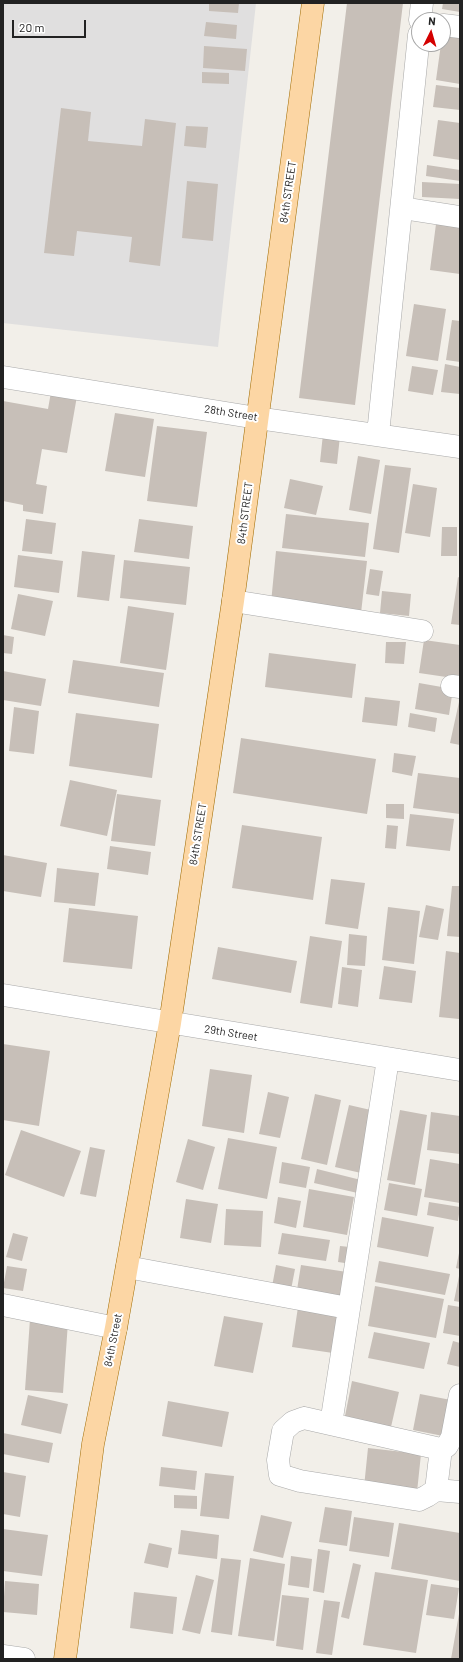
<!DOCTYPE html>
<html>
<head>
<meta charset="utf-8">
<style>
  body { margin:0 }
  #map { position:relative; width:463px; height:1662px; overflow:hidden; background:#f2efe9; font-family:Barlow,sans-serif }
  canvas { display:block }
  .frame { position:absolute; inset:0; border:4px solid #222; pointer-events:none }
  .north { position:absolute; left:411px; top:12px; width:40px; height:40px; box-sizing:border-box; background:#fff; border:1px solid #a7a7a7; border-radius:50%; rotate:5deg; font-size:11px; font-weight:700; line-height:16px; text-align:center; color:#222 }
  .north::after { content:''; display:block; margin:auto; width:14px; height:18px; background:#d40000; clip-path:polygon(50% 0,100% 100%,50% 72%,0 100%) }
  .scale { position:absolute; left:12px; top:20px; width:74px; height:18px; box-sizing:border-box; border:2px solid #222; border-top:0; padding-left:5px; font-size:12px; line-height:14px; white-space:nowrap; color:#222; -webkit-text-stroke:3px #fff; paint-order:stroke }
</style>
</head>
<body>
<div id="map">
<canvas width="463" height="1662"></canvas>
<div class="frame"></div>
<div class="north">N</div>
<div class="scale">20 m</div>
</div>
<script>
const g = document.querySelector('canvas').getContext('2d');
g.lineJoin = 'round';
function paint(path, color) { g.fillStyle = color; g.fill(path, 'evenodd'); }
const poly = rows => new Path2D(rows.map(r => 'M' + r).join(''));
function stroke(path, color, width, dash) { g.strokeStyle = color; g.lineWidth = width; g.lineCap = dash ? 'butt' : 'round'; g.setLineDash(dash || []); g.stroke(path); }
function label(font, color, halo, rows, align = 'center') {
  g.font = font + ' Barlow,sans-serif'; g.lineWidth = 4; g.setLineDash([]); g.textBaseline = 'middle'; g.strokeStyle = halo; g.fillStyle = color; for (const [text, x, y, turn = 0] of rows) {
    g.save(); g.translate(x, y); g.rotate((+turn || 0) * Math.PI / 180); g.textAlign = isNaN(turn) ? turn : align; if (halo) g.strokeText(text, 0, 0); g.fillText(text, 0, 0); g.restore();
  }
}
paint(poly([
  [3,3,256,3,218,347,3,323]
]), '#e0dfdf');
paint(poly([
  [209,3,239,3,238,13,209,11],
  [347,3,403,3,355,405,299,398],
  [443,3,460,3,460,12,442,9],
  [206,22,237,25,236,39,204,36],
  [460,32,460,84,436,80,441,44,443,44,443,33],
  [204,46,247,49,245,71,203,68],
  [202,72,229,73,229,84,202,83],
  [436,85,460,88,460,110,433,107],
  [61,108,91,112,88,141,142,146,145,119,176,123,160,266,129,262,132,237,77,231,74,256,44,253],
  [438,120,460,123,460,160,433,156],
  [186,126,208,127,206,148,184,146],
  [427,165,460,170,460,181,426,176],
  [187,181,218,184,213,241,182,238],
  [422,182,460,184,460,199,422,197],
  [436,224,460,227,460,274,430,270],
  [414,304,446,309,438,361,406,356],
  [452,320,460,321,460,362,446,360],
  [445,364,460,367,460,394,441,392],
  [412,366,438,370,433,395,408,391],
  [51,392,77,396,67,453,42,449,36,484,47,486,43,514,23,511,23,505,3,501,3,401,48,409],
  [115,413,154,419,145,477,105,471],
  [157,426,207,432,197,507,147,501],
  [323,434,340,436,337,464,320,462],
  [358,456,380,460,371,514,349,510],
  [385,465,411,468,399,553,373,549],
  [290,479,323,486,316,515,284,508],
  [413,484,437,488,430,537,405,533],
  [286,514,369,523,365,557,282,548],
  [26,519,56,523,52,554,22,551],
  [139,519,193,526,189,559,134,552],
  [442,527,457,527,457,556,441,556],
  [82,551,115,555,109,601,77,597],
  [276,551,367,561,361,613,271,603],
  [18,555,63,561,59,593,14,587],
  [124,560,190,567,186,605,120,598],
  [370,569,383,571,379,596,366,594],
  [458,577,460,578,460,625,451,624],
  [382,591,411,594,409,616,380,613],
  [18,594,53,601,45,636,11,629],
  [128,606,174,613,166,670,120,663],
  [3,635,14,637,12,654,3,653],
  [424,640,460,645,460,679,419,673],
  [386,642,406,642,404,664,385,663],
  [269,653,356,664,352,698,265,687],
  [73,660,164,673,159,707,68,693],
  [3,671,46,679,41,706,3,700],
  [419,683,453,689,449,715,415,709],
  [365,697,400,701,397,726,362,722],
  [459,702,460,702,460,745,450,743],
  [14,707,39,711,34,754,9,751],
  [76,713,159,724,152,778,69,766],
  [410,713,437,718,435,732,408,727],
  [241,738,376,759,367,814,233,793],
  [394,753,416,756,412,776,392,772],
  [418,773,460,778,460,814,413,808],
  [70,780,117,790,107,836,60,826],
  [117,794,161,800,155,846,111,841],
  [386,804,404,804,404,819,386,818],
  [410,814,454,819,450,851,406,846],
  [242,825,322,837,313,900,232,888],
  [387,825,398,826,396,849,385,848],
  [110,846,151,852,148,875,107,869],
  [3,855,47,863,41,897,3,891],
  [57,868,99,873,95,906,54,902],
  [331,879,365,883,358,929,325,924],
  [452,886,460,886,460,937,447,936],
  [426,905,444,909,438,940,419,937],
  [388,907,420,911,414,964,382,960],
  [69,908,138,916,132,969,63,962],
  [349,934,367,936,365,966,347,965],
  [310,936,342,941,332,1008,300,1003],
  [218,947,297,961,291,993,212,979],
  [446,951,460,953,459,1019,439,1017],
  [384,966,416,971,412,1003,379,999],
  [342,967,362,970,358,1007,338,1004],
  [3,1044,50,1051,39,1126,3,1120],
  [210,1069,252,1075,244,1133,202,1126],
  [268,1092,289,1097,280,1138,259,1134],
  [315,1094,341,1100,327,1165,301,1159],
  [349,1105,375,1111,361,1173,335,1167],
  [400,1110,427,1115,415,1185,387,1180],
  [431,1112,460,1116,460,1154,427,1150],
  [21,1130,81,1151,64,1197,5,1175],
  [228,1138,277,1147,267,1199,218,1189],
  [188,1139,215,1147,203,1190,176,1182],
  [90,1147,105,1150,96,1197,80,1194],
  [430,1159,460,1164,460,1203,424,1197],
  [282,1162,310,1167,306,1188,279,1183],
  [317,1169,365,1181,362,1194,314,1183],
  [389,1183,422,1189,417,1216,384,1210],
  [309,1189,354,1197,347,1235,303,1227],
  [278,1197,301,1201,296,1228,274,1223],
  [186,1199,218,1204,211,1243,180,1238],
  [429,1202,460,1207,458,1221,427,1215],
  [226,1209,263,1211,261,1247,224,1245],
  [382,1217,434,1227,428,1257,377,1247],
  [13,1233,28,1237,22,1261,6,1257],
  [282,1233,330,1240,326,1261,278,1254],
  [340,1246,360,1248,358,1265,338,1262],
  [459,1253,460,1253,460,1269,456,1268],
  [379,1261,450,1274,445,1295,375,1282],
  [276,1265,295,1269,290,1295,271,1292],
  [301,1265,347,1272,342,1303,296,1296],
  [7,1266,27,1269,23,1291,3,1288],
  [459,1276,460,1276,460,1302,454,1301],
  [375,1286,444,1299,436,1338,368,1326],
  [448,1305,460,1307,460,1336,443,1333],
  [298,1307,339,1313,333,1353,292,1347],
  [224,1316,263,1323,253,1373,214,1366],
  [30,1319,68,1322,63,1393,25,1390],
  [374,1332,430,1343,424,1369,368,1358],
  [453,1341,460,1343,460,1367,447,1364],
  [352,1381,399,1392,391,1427,345,1416],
  [420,1394,456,1401,448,1437,413,1430],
  [28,1395,68,1404,61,1434,21,1425],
  [168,1401,229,1412,222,1447,162,1436],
  [3,1433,53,1443,49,1463,3,1454],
  [368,1448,421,1454,417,1492,364,1487],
  [161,1467,197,1471,195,1490,159,1486],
  [3,1472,26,1476,20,1517,3,1514],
  [205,1473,234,1476,229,1519,200,1516],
  [174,1495,197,1496,197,1509,174,1508],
  [325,1507,352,1511,347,1546,319,1542],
  [261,1515,292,1522,283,1558,253,1551],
  [354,1517,394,1523,389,1557,349,1551],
  [399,1523,460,1533,460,1581,391,1569],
  [3,1529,48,1535,42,1576,3,1571],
  [181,1530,219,1535,217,1559,178,1554],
  [149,1543,172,1548,168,1568,144,1563],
  [318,1549,330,1551,324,1593,313,1591],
  [291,1556,312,1559,309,1588,288,1585],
  [221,1558,241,1560,232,1635,211,1632],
  [250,1558,285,1564,274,1641,238,1636],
  [353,1563,361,1565,349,1619,341,1617],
  [375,1572,428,1580,416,1653,363,1645],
  [196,1575,214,1580,200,1634,182,1630],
  [5,1581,39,1584,37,1615,3,1612],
  [431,1584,459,1588,454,1619,426,1615],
  [134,1592,177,1597,173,1634,130,1628],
  [282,1595,309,1598,303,1650,276,1646],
  [324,1600,340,1602,332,1655,316,1653],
  [459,1614,460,1659,451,1659]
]), '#c7bfb8');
const minor = poly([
  [420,20,422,3],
  [443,25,460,27],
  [402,208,460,217],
  [3,377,257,418,460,447],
  [378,434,419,35],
  [233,601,422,631],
  [452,686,460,687],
  [3,995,460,1070],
  [127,1267,348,1308],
  [3,1305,116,1328],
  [304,1418,436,1448,439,1451,440,1457,436,1490,427,1496,419,1500,300,1481,280,1475,278,1460,283,1431,293,1422,304,1418],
  [331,1424,388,1059],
  [439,1451,447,1446,452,1437,460,1395],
  [436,1490,460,1492],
  [3,1656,24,1659]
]);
const major = poly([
  [65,1659,93,1444,116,1328,170,1023,233,601,313,3]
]);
stroke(minor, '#a9a9a9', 23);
stroke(major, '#a06b00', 23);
stroke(minor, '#fff', 22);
stroke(major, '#fcd6a4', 22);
label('11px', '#222', '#fff', [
  ["84th STREET",288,192,-82],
  ["28th Street",231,413,9],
  ["84th STREET",245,513,-83],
  ["84th STREET",198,834,-81],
  ["29th Street",231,1033,9],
  ["84th Street",113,1340,-79]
]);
</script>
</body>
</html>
